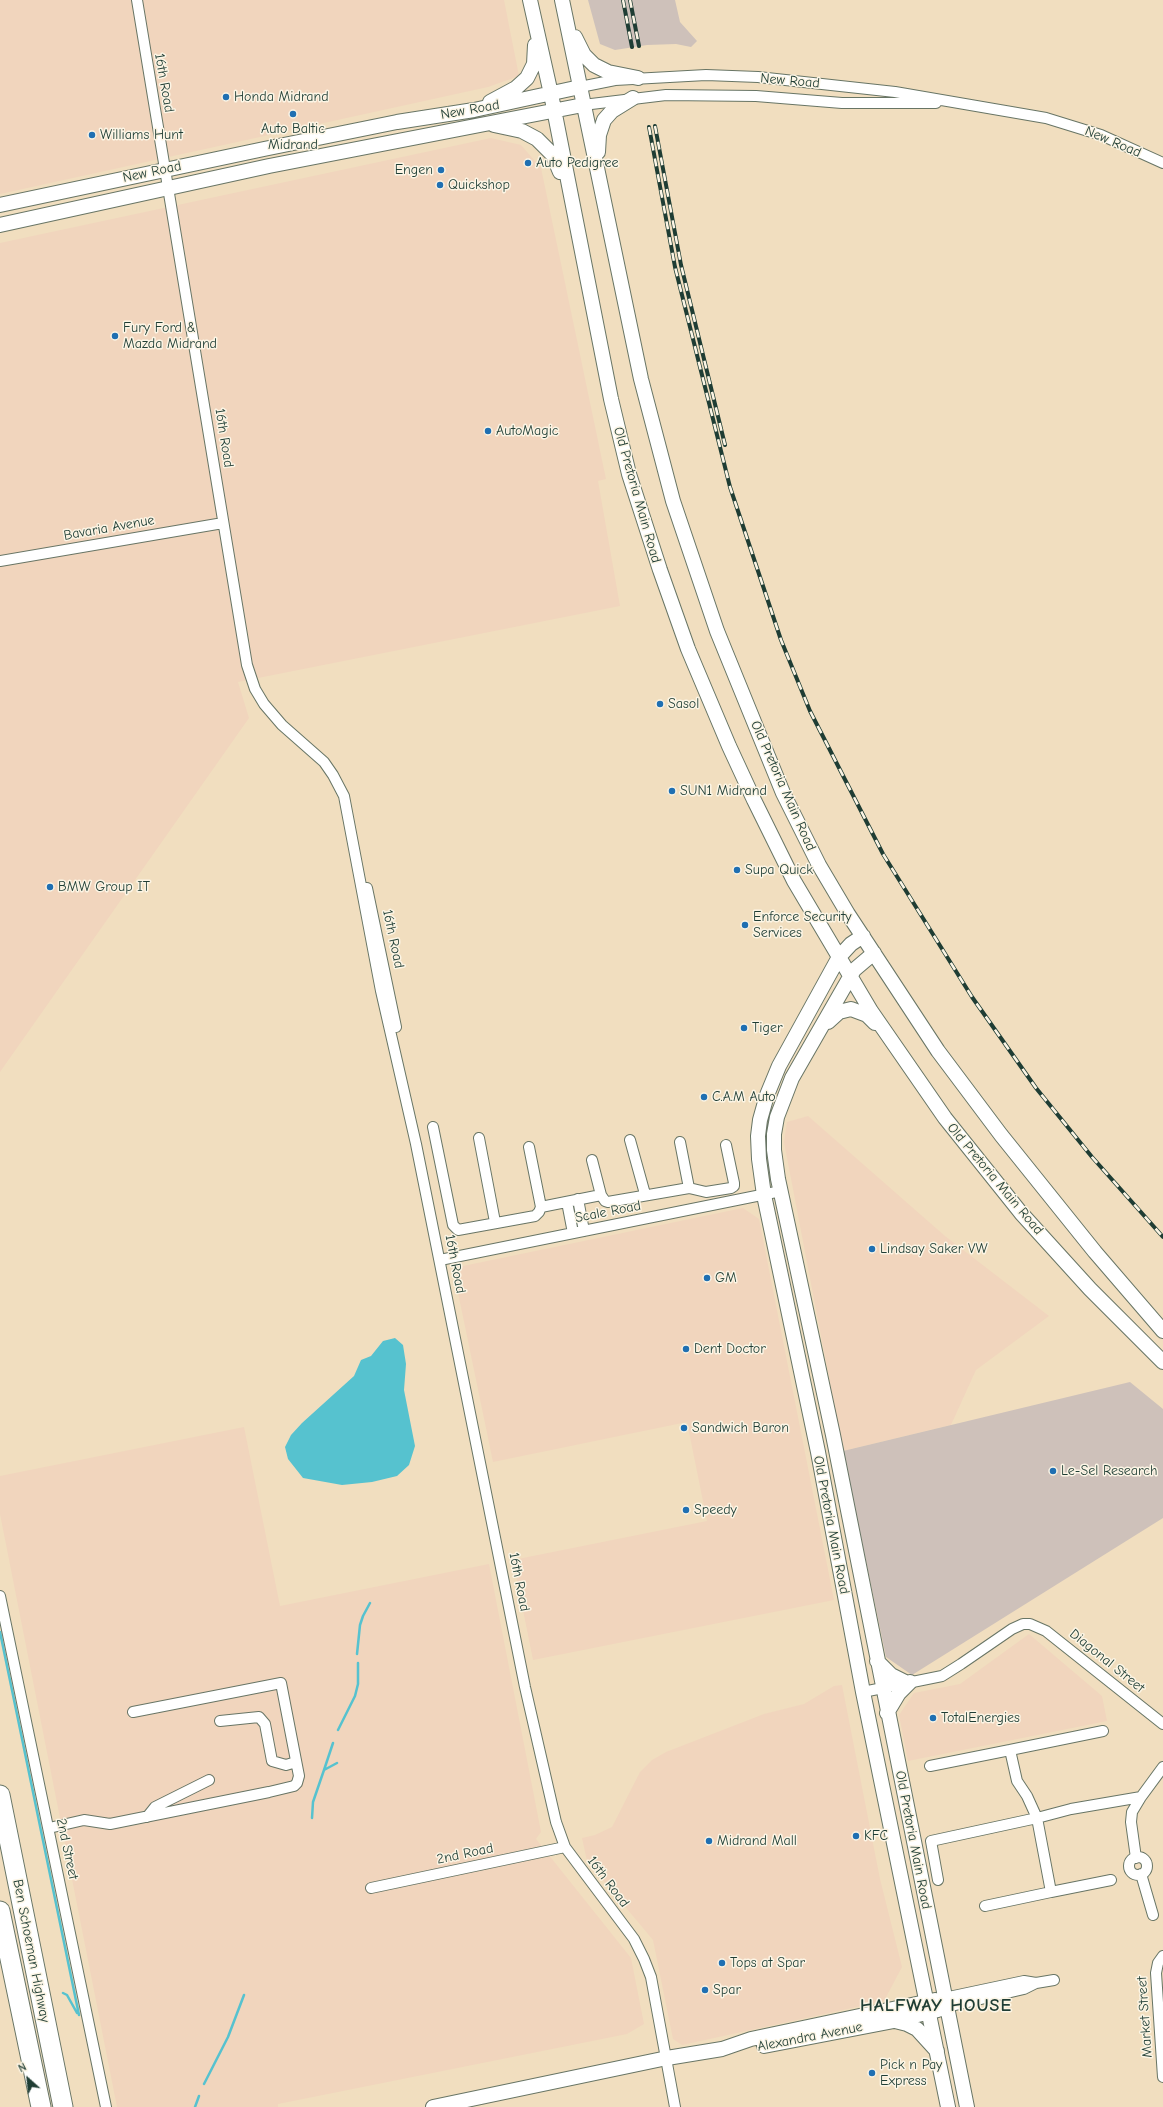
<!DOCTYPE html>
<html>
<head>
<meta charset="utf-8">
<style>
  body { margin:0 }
  #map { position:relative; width:1163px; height:2107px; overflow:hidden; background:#f1debf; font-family:"Comic Neue",sans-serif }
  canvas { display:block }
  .north { position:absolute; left:8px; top:2059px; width:40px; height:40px; -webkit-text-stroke:3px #fcf5e5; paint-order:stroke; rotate:333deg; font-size:11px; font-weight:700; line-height:16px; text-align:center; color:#1f3d34 }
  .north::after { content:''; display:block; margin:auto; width:14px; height:18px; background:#1f3d34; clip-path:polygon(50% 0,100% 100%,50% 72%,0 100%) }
</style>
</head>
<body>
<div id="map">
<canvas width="1163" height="2107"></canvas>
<div class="north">N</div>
</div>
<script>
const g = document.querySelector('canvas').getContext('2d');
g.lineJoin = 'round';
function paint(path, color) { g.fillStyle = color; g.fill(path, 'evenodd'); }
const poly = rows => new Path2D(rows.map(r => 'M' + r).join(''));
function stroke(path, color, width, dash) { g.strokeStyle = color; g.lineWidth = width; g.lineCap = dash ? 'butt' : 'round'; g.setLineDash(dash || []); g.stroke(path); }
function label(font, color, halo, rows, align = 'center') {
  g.font = font + ' "Comic Neue",sans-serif'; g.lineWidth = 3; g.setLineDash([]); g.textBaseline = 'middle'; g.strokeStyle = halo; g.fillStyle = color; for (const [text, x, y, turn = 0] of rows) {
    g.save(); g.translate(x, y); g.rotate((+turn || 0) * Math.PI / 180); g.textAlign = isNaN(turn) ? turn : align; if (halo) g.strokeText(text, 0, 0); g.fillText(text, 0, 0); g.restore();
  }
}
paint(poly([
  [0,0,504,0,519,76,488,87,0,194],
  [491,138,521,145,541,168,606,479,598,481,620,606,238,682,249,718,0,1072,0,243],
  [808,1116,945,1236,1049,1316,976,1370,951,1425,843,1451,784,1142,787,1122],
  [743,1208,759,1219,834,1600,533,1660,513,1560,707,1521,687,1422,493,1462,455,1278,463,1266],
  [244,1427,280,1606,489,1564,541,1832,536,1839,631,1958,644,2024,627,2034,278,2104,278,2107,117,2107,0,1514,0,1476],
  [1029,1634,1102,1696,1107,1721,908,1761,899,1715,914,1693,960,1684],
  [842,1685,880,1879,902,1967,884,2001,682,2045,673,2039,653,1940,587,1861,582,1838,595,1835,612,1827,640,1772,652,1760,666,1752,764,1714,804,1704,834,1686]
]), '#f1d5bd');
paint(poly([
  [588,0,675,0,680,22,697,41,691,47,676,44,647,45,615,50,600,44],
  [1130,1382,1163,1409,1163,1518,912,1675,886,1657,843,1451]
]), '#cec1ba');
paint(poly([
  [395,1338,403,1345,406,1364,404,1390,415,1446,409,1465,397,1476,372,1482,342,1485,303,1478,288,1459,285,1447,291,1435,302,1423,354,1376,361,1360,371,1356,383,1341]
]), '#56c2cf');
stroke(poly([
  [0,1632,79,2015],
  [357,1654,360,1625,363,1616,370,1603],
  [338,1730,355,1696,358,1684,358,1663],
  [324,1770,333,1743],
  [312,1818,313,1802,324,1770,337,1763],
  [63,1993,67,1995,77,2013],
  [204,2084,228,2037,244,1995],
  [195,2107,199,2096]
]), '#56c2cf', 2.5);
const street = poly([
  [137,0,247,665,255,689,264,704,282,725,324,762,333,775,344,796,381,991,416,1144,525,1687,556,1822,565,1847,634,1939,644,1959,651,1977,675,2107],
  [580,87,615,80,706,75,758,77,895,92,1046,118,1101,135,1163,163],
  [583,105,666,95,756,96,842,103,936,103],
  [0,561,223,523],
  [367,888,396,1027],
  [433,1127,453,1225,458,1230,535,1216,539,1212,541,1207,529,1147],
  [479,1138,495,1222],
  [630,1140,645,1194],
  [680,1142,689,1188],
  [592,1160,601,1195],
  [578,1199,584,1231],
  [567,1202,573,1233],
  [541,1207,601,1195,605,1201,608,1202,689,1188,706,1192,731,1188,734,1186,734,1183,726,1145],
  [440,1260,781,1191],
  [0,1596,106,2107],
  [863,1692,942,1676,961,1664,1012,1629,1023,1624,1030,1624,1046,1631,1163,1724],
  [220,1721,259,1717,265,1724,272,1761,286,1765,296,1762],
  [1010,1750,1103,1731],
  [930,1766,1010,1750,1017,1781,1027,1796,1037,1818,931,1841,938,1880],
  [147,1817,155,1807,209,1780],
  [49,1828,84,1820,110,1824,269,1792,294,1786,297,1783,299,1776,281,1683,133,1712],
  '1129 1866a9 9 0 1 1 18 0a9 9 0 1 1-18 0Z',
  [1136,1858,1131,1822,1132,1812,1141,1797,1163,1767],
  [1141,1874,1153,1915],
  [1111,1880,1051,1892,1037,1818,1071,1809,1141,1797],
  [371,1888,565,1847],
  [985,1906,1051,1892],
  [1163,1956,1158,1963,1156,1973,1163,2077],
  [944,1998,1024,1981,1036,1983,1054,1980],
  [947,2007,1024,1989,1036,1983]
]);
const secondary = poly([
  [530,0,551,94,611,399,629,474,660,570,688,649,729,746,754,800,794,881,871,1011,945,1118,1021,1213,1090,1289,1163,1362],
  [562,0,641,379,673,501,717,631,783,793,819,865,848,914,938,1051,1001,1135,1095,1252,1163,1331],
  [575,37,584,55,594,65,608,72,638,78],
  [490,102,516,88,527,78,534,64,535,45],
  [494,125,522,131,537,139,553,155,560,172],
  [598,152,599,135,604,120,612,111,633,98],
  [0,205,264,149,397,122,474,110,580,87],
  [0,225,269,166,583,105],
  [863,936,851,944,839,957,779,1066,767,1095,760,1120,758,1136,759,1159,764,1195,818,1452,863,1692,948,2107],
  [874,953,854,970,792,1078,777,1117,774,1134,774,1150,778,1179,833,1435,967,2107],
  [828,1022,839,1012,851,1009,867,1015,875,1023],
  [877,1661,891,1675,907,1683],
  [887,1713,899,1693,910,1682],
  [895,2021,907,2024,917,2029,937,2051],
  [764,2046,894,2021,938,2010],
  [433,2107,667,2058,722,2049,751,2039,935,2000]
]);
const highway = poly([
  [0,1795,63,2107],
  [0,1911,41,2107]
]);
stroke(street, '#687565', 12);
stroke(secondary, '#687565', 16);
stroke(highway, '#687565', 21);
stroke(street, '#fff', 10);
stroke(secondary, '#fff', 14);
stroke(highway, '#fff', 19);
const rail = poly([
  [623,0,632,47],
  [630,0,639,46],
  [655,126,681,265,725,445],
  [649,127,675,267,730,487,781,640,810,711,883,854,972,997,1036,1088,1092,1157,1163,1237]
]);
stroke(rail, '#1f3d34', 4);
stroke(rail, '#fcf5e5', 2.5, [8]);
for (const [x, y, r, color] of [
  [226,97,4,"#1f6fb2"],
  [293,114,4,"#1f6fb2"],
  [92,135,4,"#1f6fb2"],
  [528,163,4,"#1f6fb2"],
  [441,170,4,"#1f6fb2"],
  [440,185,4,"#1f6fb2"],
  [115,336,4,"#1f6fb2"],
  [488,431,4,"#1f6fb2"],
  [660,704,4,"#1f6fb2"],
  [672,791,4,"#1f6fb2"],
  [737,870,4,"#1f6fb2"],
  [50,887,4,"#1f6fb2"],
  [745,925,4,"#1f6fb2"],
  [744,1028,4,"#1f6fb2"],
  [704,1097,4,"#1f6fb2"],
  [872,1249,4,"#1f6fb2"],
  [707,1278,4,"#1f6fb2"],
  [686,1349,4,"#1f6fb2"],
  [684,1428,4,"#1f6fb2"],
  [1053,1471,4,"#1f6fb2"],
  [686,1510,4,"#1f6fb2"],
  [933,1718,4,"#1f6fb2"],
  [856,1836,4,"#1f6fb2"],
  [709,1841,4,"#1f6fb2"],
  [722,1963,4,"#1f6fb2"],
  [705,1990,4,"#1f6fb2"],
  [872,2073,4,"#1f6fb2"]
]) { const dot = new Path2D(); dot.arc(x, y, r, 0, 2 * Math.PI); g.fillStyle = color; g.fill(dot); stroke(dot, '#fcf5e5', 1.5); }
label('14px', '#1f3d34', '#fcf5e5', [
  ["New Road",790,81,5],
  ["16th Road",164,83,80],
  ["New Road",470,110,-10],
  ["New Road",1113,142,23],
  ["New Road",152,172,-12],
  ["16th Road",224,438,81],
  ["Old Pretoria Main Road",637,495,74],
  ["Bavaria Avenue",109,528,-10],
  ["Old Pretoria Main Road",783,786,66],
  ["16th Road",393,939,78],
  ["Old Pretoria Main Road",995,1179,50],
  ["Scale Road",608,1212,-11],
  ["16th Road",455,1264,79],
  ["Old Pretoria Main Road",831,1525,79],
  ["16th Road",519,1582,79],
  ["Diagonal Street",1107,1661,39],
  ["Old Pretoria Main Road",913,1840,79],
  ["2nd Street",67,1849,78],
  ["2nd Road",465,1854,-12],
  ["16th Road",608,1882,53],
  ["Ben Schoeman Highway",31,1951,79],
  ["Market Street",1145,2017,-94],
  ["Alexandra Avenue",810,2037,-11]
]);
label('14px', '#1f3d34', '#fcf5e5', [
  ["Honda Midrand",234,97],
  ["Auto Baltic",293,129,"center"],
  ["Midrand",293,145,"center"],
  ["Williams Hunt",100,135],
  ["Auto Pedigree",536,163],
  ["Engen",433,170,"right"],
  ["Quickshop",448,185],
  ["Fury Ford &",123,328],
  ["Mazda Midrand",123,344],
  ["AutoMagic",496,431],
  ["Sasol",668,704],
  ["SUN1 Midrand",680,791],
  ["Supa Quick",745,870],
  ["BMW Group IT",58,887],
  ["Enforce Security",753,917],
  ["Services",753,933],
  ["Tiger",752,1028],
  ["C.A.M Auto",712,1097],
  ["Lindsay Saker VW",880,1249],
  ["GM",715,1278],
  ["Dent Doctor",694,1349],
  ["Sandwich Baron",692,1428],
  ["Le-Sel Research",1061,1471],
  ["Speedy",694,1510],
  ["TotalEnergies",941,1718],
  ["KFC",864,1836],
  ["Midrand Mall",717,1841],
  ["Tops at Spar",730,1963],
  ["Spar",713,1990],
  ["Pick n Pay",880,2065],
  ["Express",880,2081]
], 'left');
g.letterSpacing = '1px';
label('bold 18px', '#1f3d34', '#fcf5e5', [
  ["HALFWAY HOUSE",936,2006]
]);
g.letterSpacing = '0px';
</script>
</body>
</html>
